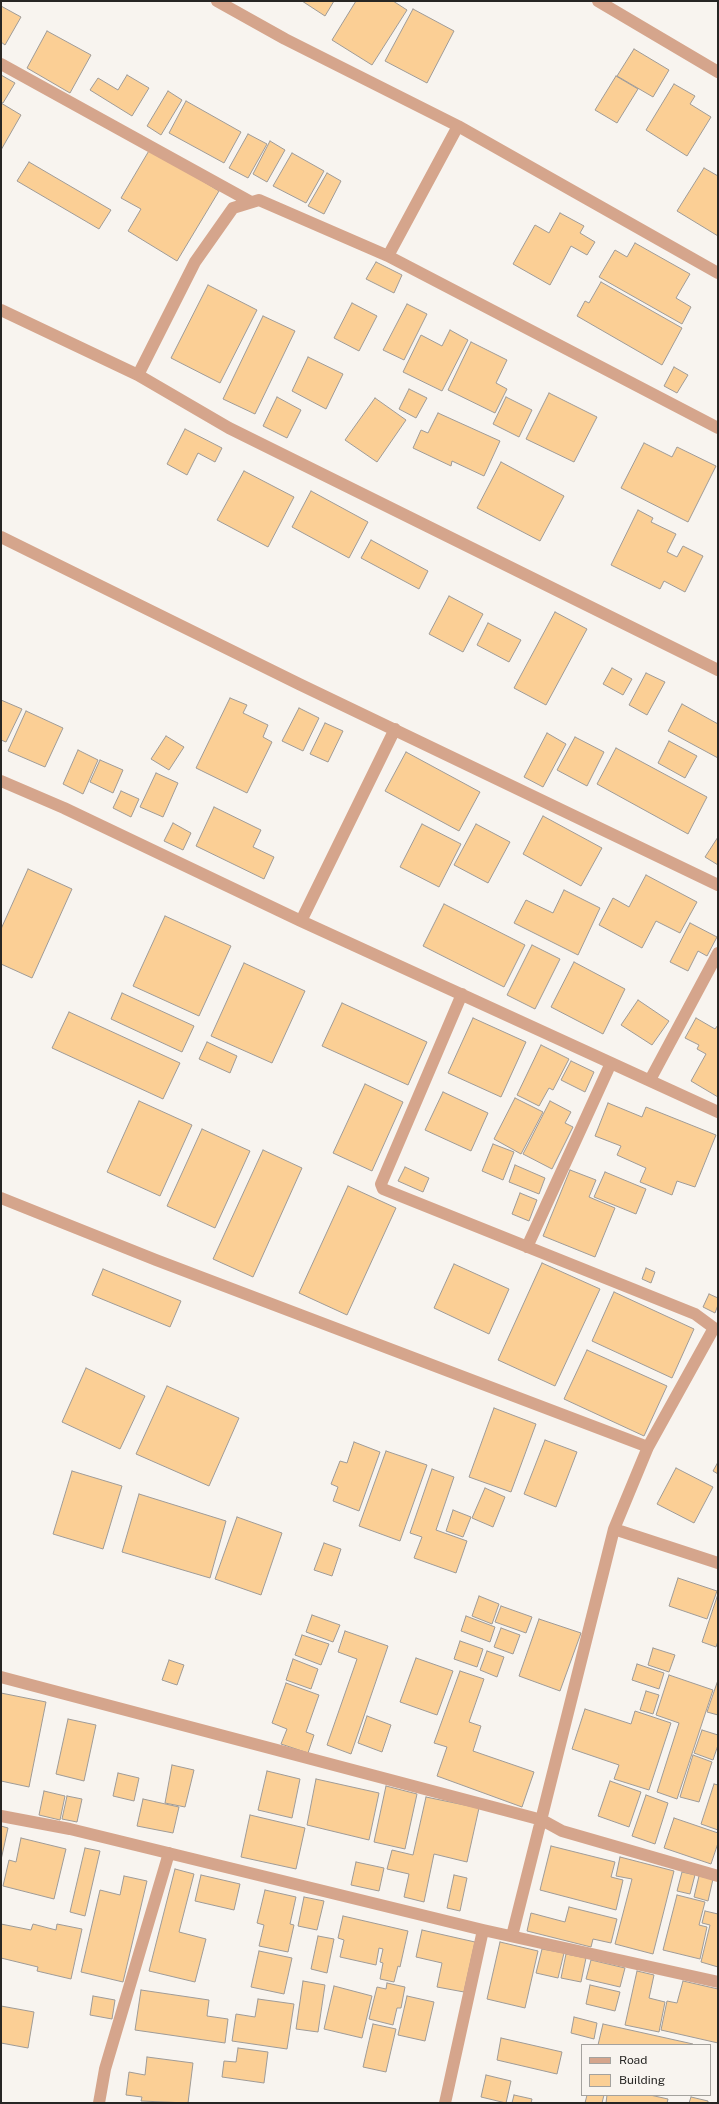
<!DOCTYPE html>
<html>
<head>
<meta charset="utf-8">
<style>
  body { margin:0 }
  #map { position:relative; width:719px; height:2104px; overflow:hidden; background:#f8f4ef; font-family:"Public Sans",sans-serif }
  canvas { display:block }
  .frame { position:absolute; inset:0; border:2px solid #272624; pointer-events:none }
  .legend { position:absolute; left:581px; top:2044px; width:130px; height:52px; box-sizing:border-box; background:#f8f4ef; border:1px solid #a4a29e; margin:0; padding:5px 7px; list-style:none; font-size:12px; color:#272624 }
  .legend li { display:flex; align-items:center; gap:8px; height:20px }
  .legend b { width:20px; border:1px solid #a4a29e }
</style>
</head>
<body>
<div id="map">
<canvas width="719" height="2104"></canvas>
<div class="frame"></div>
<ul class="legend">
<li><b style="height:5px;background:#d5a58c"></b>Road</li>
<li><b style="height:11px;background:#fbcf95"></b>Building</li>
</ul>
</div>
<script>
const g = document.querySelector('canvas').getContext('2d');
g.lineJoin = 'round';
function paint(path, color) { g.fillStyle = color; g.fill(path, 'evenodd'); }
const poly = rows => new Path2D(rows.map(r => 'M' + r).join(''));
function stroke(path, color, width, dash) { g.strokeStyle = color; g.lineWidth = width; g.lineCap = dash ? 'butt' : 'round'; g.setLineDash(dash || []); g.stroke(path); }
const building = poly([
  [302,1,334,1,325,16,302,1],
  [356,1,393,1,407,10,372,65,332,40,356,1],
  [1,6,21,17,5,45,1,42,1,6],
  [413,9,454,31,427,83,385,61,413,9],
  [47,31,91,55,70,93,27,68,47,31],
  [634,49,669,70,653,97,617,76,634,49],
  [1,75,15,83,3,103,1,102,1,75],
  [127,75,149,88,132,116,90,90,98,78,118,90,127,75],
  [616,76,638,89,617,123,595,110,616,76],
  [674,84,695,96,690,104,711,117,687,156,646,130,674,84],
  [168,91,182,100,161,135,147,126,168,91],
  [186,101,241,132,224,163,169,133,186,101],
  [1,103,21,115,1,150,1,103],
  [248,134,267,144,248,178,229,168,248,134],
  [270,141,285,150,267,182,253,174,270,141],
  [150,149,219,191,177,261,128,231,141,209,121,198,150,149],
  [292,153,324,171,306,203,273,186,292,153],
  [29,162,111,210,99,229,17,181,29,162],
  [704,168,718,176,718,236,677,211,704,168],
  [327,173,341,181,324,214,308,206,327,173],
  [560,213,584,226,580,233,595,242,587,255,571,246,550,285,513,264,535,225,549,233,560,213],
  [635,243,690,274,676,298,691,307,682,324,599,277,615,250,627,257,635,243],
  [376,262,402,275,394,293,366,279,376,262],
  [601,282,682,328,662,365,577,316,585,301,589,303,601,282],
  [208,285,257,310,220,383,171,358,208,285],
  [352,303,377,316,359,351,334,338,352,303],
  [407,304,427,314,404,360,383,350,407,304],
  [263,316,295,331,255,414,223,399,263,316],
  [450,330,468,340,442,391,403,372,421,335,442,346,450,330],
  [471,342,507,360,496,383,507,389,495,413,448,390,471,342],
  [308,357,343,374,326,409,292,391,308,357],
  [674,367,688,375,677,393,664,386,674,367],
  [409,389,427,398,416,418,399,409,409,389],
  [549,393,597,417,574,462,526,439,549,393],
  [277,397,301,410,287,438,263,426,277,397],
  [506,397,532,410,519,437,493,424,506,397],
  [375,398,406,420,377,462,345,440,375,398],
  [438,413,500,441,484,476,452,461,451,466,413,448,421,430,428,433,438,413],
  [185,429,222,448,215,462,198,453,187,475,167,464,185,429],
  [644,443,672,457,677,447,716,466,688,522,621,488,644,443],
  [501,462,564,496,540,541,477,508,501,462],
  [244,471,294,497,268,547,217,520,244,471],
  [311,491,368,522,349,558,292,527,311,491],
  [638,510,653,518,651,522,676,534,667,552,677,557,683,546,703,556,685,592,664,581,660,589,611,565,638,510],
  [371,540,428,571,419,589,361,558,371,540],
  [449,596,483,614,463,652,429,634,449,596],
  [555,612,587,629,546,705,514,688,555,612],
  [488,623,521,640,509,662,477,645,488,623],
  [612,668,632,679,623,695,603,684,612,668],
  [646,673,665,682,647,715,629,705,646,673],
  [230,698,247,705,243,713,268,725,263,737,272,742,247,793,196,768,230,698],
  [1,700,22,709,6,742,1,740,1,700],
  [682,704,718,724,718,758,668,731,682,704],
  [299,708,319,718,303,751,282,741,299,708],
  [26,711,63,728,45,767,8,751,26,711],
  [325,723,343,731,328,762,310,754,325,723],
  [547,733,566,744,543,787,524,777,547,733],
  [166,736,184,747,169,770,151,759,166,736],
  [575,737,604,752,587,786,557,770,575,737],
  [669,741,697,756,685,778,658,763,669,741],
  [616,748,707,797,688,834,597,784,616,748],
  [78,750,98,760,83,794,63,784,78,750],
  [406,752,480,792,459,831,385,791,406,752],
  [100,760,123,770,113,793,90,782,100,760],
  [156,773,178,783,163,817,140,807,156,773],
  [121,791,139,799,131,817,113,808,121,791],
  [214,807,261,830,253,847,274,857,264,879,196,846,214,807],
  [543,816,602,848,581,886,523,854,543,816],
  [173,823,191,833,183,850,164,841,173,823],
  [422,824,461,844,439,887,400,867,422,824],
  [476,824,510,842,488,883,454,865,476,824],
  [718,837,718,865,705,857,718,837],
  [28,869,72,889,32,978,1,964,1,929,28,869],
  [646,875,697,902,680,933,656,921,642,948,599,925,613,898,629,907,646,875],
  [564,890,600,908,578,955,514,923,526,900,553,913,564,890],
  [444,904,525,945,504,987,423,946,444,904],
  [165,916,231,946,199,1016,133,986,165,916],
  [690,923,717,937,707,956,698,951,688,971,670,962,690,923],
  [532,945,560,959,535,1009,507,995,532,945],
  [574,962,625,989,603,1034,551,1007,574,962],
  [244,963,305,991,272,1063,211,1036,244,963],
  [122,993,194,1026,182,1052,111,1019,122,993],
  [638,1000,669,1021,652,1045,621,1025,638,1000],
  [342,1003,427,1042,408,1085,322,1046,342,1003],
  [69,1012,180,1063,163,1099,52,1048,69,1012],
  [473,1018,526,1042,501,1097,448,1073,473,1018],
  [696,1018,715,1029,718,1025,718,1097,691,1081,706,1054,697,1049,699,1045,685,1038,696,1018],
  [207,1042,237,1056,230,1073,199,1059,207,1042],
  [541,1045,569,1059,553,1090,549,1088,539,1106,517,1095,541,1045],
  [571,1061,594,1072,585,1092,561,1080,571,1061],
  [365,1084,403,1102,372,1171,333,1153,365,1084],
  [443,1092,488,1113,471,1151,425,1130,443,1092],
  [515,1098,543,1112,521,1154,494,1139,515,1098],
  [139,1101,192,1125,160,1196,107,1172,139,1101],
  [550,1101,571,1112,565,1123,573,1127,552,1169,523,1154,550,1101],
  [608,1103,642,1117,646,1107,716,1135,695,1187,677,1181,672,1195,640,1182,646,1168,617,1155,621,1146,595,1136,608,1103],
  [202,1129,250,1151,215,1228,167,1206,202,1129],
  [493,1144,514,1152,503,1180,482,1171,493,1144],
  [263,1150,302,1168,253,1277,213,1259,263,1150],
  [515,1165,545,1178,539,1194,509,1182,515,1165],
  [405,1167,429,1178,423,1192,398,1181,405,1167],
  [570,1170,596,1180,589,1197,615,1208,595,1257,543,1236,570,1170],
  [605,1172,646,1189,636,1214,594,1197,605,1172],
  [348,1186,396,1208,347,1315,299,1293,348,1186],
  [520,1193,537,1200,529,1221,512,1214,520,1193],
  [542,1263,600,1289,555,1386,498,1360,542,1263],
  [454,1264,509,1289,489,1334,434,1308,454,1264],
  [646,1268,655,1272,651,1283,642,1279,646,1268],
  [103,1269,181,1301,170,1327,92,1295,103,1269],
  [614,1292,694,1329,672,1378,592,1341,614,1292],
  [709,1294,718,1298,718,1305,715,1313,703,1307,709,1294],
  [587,1350,667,1386,644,1436,564,1399,587,1350],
  [86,1368,145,1396,120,1449,62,1422,86,1368],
  [167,1386,239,1418,209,1486,136,1454,167,1386],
  [494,1408,536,1424,511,1492,469,1477,494,1408],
  [545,1440,577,1452,556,1507,524,1494,545,1440],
  [354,1442,380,1452,359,1511,333,1501,338,1487,331,1484,340,1461,347,1463,354,1442],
  [386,1451,427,1465,400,1541,359,1526,386,1451],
  [718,1462,718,1474,713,1471,718,1462],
  [676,1468,713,1487,694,1523,657,1504,676,1468],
  [432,1469,454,1477,436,1530,467,1541,456,1573,414,1558,422,1537,410,1533,432,1469],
  [72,1471,122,1486,103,1549,53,1534,72,1471],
  [485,1488,505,1497,493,1527,472,1518,485,1488],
  [139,1494,226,1521,210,1578,122,1552,139,1494],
  [453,1510,471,1517,463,1537,446,1531,453,1510],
  [237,1517,282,1533,261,1595,215,1579,237,1517],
  [324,1543,341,1549,332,1576,314,1570,324,1543],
  [678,1578,717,1591,707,1619,669,1606,678,1578],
  [718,1594,718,1641,716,1647,702,1642,718,1594],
  [479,1596,499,1604,492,1624,472,1616,479,1596],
  [501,1606,532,1617,526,1633,495,1622,501,1606],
  [312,1615,340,1625,333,1642,306,1632,312,1615],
  [466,1616,495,1627,490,1642,461,1631,466,1616],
  [539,1619,581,1633,560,1691,519,1676,539,1619],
  [501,1628,520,1635,513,1654,494,1647,501,1628],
  [345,1631,388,1646,351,1754,327,1745,357,1659,338,1652,345,1631],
  [302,1635,329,1644,321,1665,295,1655,302,1635],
  [460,1641,483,1649,477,1667,454,1659,460,1641],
  [653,1648,675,1655,669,1672,648,1665,653,1648],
  [487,1651,504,1657,497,1677,480,1670,487,1651],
  [416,1658,453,1671,437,1715,400,1702,416,1658],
  [293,1659,318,1669,311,1689,286,1680,293,1659],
  [169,1660,184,1665,177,1685,162,1680,169,1660],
  [637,1664,664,1673,659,1689,632,1680,637,1664],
  [460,1671,484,1679,469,1722,481,1726,473,1751,534,1772,522,1807,437,1776,447,1747,434,1743,460,1671],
  [669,1675,713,1690,677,1799,657,1792,679,1723,656,1715,669,1675],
  [718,1680,718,1715,707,1712,718,1680],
  [286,1683,319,1695,306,1732,314,1735,308,1753,281,1744,287,1729,272,1723,286,1683],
  [646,1691,659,1695,653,1714,640,1710,646,1691],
  [1,1693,46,1702,29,1787,1,1781,1,1693],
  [585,1709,631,1724,635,1711,671,1723,649,1790,614,1779,619,1765,572,1749,585,1709],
  [367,1716,391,1725,382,1752,358,1743,367,1716],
  [68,1719,96,1725,84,1781,56,1774,68,1719],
  [702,1730,718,1735,718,1745,713,1760,694,1753,702,1730],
  [693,1755,712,1762,699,1802,680,1797,693,1755],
  [172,1765,194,1770,185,1807,165,1803,172,1765],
  [267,1771,300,1779,292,1818,258,1810,267,1771],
  [118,1773,139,1778,134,1801,113,1796,118,1773],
  [316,1779,379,1793,369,1840,307,1825,316,1779],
  [610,1781,641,1792,629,1827,598,1816,610,1781],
  [714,1784,718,1785,718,1830,701,1824,714,1784],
  [386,1786,417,1794,405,1849,374,1842,386,1786],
  [44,1791,65,1796,60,1820,39,1815,44,1791],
  [646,1795,668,1803,655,1844,632,1836,646,1795],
  [67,1796,82,1799,77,1822,62,1819,67,1796],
  [426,1797,479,1808,467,1862,434,1854,424,1902,404,1897,409,1874,387,1869,392,1850,413,1855,426,1797],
  [143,1799,179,1807,173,1833,137,1826,143,1799],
  [250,1815,305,1828,296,1869,241,1857,250,1815],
  [674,1818,718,1833,718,1843,711,1864,664,1848,674,1818],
  [1,1826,8,1828,1,1860,1,1826],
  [21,1838,66,1849,54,1899,3,1886,9,1860,16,1862,21,1838],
  [551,1846,615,1862,611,1877,623,1880,616,1910,540,1890,551,1846],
  [85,1848,100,1851,85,1916,70,1912,85,1848],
  [620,1857,674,1871,653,1954,615,1944,632,1879,616,1876,620,1857],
  [356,1862,384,1868,379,1891,351,1885,356,1862],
  [175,1869,194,1874,179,1932,206,1939,195,1982,149,1971,175,1869],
  [682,1872,695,1875,690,1894,677,1891,682,1872],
  [201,1875,240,1884,234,1910,195,1901,201,1875],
  [454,1875,467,1878,460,1911,447,1908,454,1875],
  [124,1876,147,1881,123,1982,81,1972,100,1890,120,1895,124,1876],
  [699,1876,713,1879,708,1901,694,1897,699,1876],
  [265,1890,296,1897,290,1924,294,1925,288,1952,259,1946,264,1925,257,1923,265,1890],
  [677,1895,705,1902,699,1925,707,1927,700,1959,663,1950,677,1895],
  [304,1897,324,1901,317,1930,298,1926,304,1897],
  [569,1907,617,1919,611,1943,593,1939,591,1947,527,1931,531,1913,565,1922,569,1907],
  [705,1911,718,1914,718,1967,701,1962,710,1925,702,1923,705,1911],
  [343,1916,408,1931,400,1967,398,1966,394,1982,380,1979,383,1963,380,1962,383,1949,379,1948,376,1965,340,1957,344,1940,338,1938,343,1916],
  [1,1924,31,1930,33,1924,56,1930,57,1924,82,1929,71,1979,37,1971,38,1967,1,1958,1,1924],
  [422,1930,475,1942,464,1992,437,1987,442,1963,416,1957,422,1930],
  [318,1936,334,1939,327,1973,311,1969,318,1936],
  [500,1942,538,1951,525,2008,487,1999,500,1942],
  [542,1949,564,1953,558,1978,536,1973,542,1949],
  [259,1951,292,1958,284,1994,251,1987,259,1951],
  [566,1954,586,1958,581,1982,561,1978,566,1954],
  [591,1960,625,1968,620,1987,586,1979,591,1960],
  [637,1971,654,1975,649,1998,665,2002,659,2032,625,2025,637,1971],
  [303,1981,325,1985,318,2032,296,2029,303,1981],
  [683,1981,718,1989,718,2043,661,2030,667,2001,677,2003,683,1981],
  [387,1983,405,1987,401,2008,397,2008,393,2025,369,2019,377,1987,386,1989,387,1983],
  [590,1985,620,1992,615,2011,586,2004,590,1985],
  [334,1986,372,1996,362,2038,324,2029,334,1986],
  [141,1990,209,2000,207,2016,228,2019,225,2043,135,2030,141,1990],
  [93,1996,115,2000,112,2019,90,2015,93,1996],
  [407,1996,434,2002,425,2041,398,2035,407,1996],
  [258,1999,294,2004,287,2049,232,2041,236,2014,255,2017,258,1999],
  [1,2006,34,2012,28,2048,1,2043,1,2006],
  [574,2017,597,2023,594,2039,571,2033,574,2017],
  [373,2024,396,2029,386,2072,363,2067,373,2024],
  [603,2024,693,2044,693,2045,598,2045,603,2024],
  [501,2038,562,2052,557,2074,497,2060,501,2038],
  [238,2048,268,2052,264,2083,222,2077,224,2061,236,2062,238,2048],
  [147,2057,193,2063,188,2103,141,2101,142,2097,126,2095,129,2072,145,2075,147,2057],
  [486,2075,511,2081,506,2103,481,2097,486,2075],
  [514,2095,532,2099,531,2103,512,2103,514,2095],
  [587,2095,604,2095,602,2103,585,2103,587,2095],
  [607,2095,650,2095,668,2099,667,2103,606,2103,607,2095],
  [691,2097,708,2101,708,2103,689,2103,691,2097]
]);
paint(building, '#fbcf95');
stroke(building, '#9f9b97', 1);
stroke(poly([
  [217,1,285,39,458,126,718,273],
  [598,1,718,72],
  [1,64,251,202],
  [388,256,458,126],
  [1,310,138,375,229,428,718,670],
  [138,375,195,262,233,208,259,200,388,256,718,428],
  [1,537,299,684,718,885],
  [1,781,64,808,301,921,718,1112],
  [301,921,395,729],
  [462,994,381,1184,383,1189,695,1314,714,1328,648,1447,614,1529,512,1936],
  [650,1080,718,953],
  [1,1198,156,1260,648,1447],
  [527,1247,611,1063],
  [614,1529,718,1563],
  [1,1677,542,1820,562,1831,718,1876],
  [1,1816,70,1829,483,1930,718,1982],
  [99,2103,105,2069,169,1853],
  [445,2103,483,1930]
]), '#d5a58c', 12);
</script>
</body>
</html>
